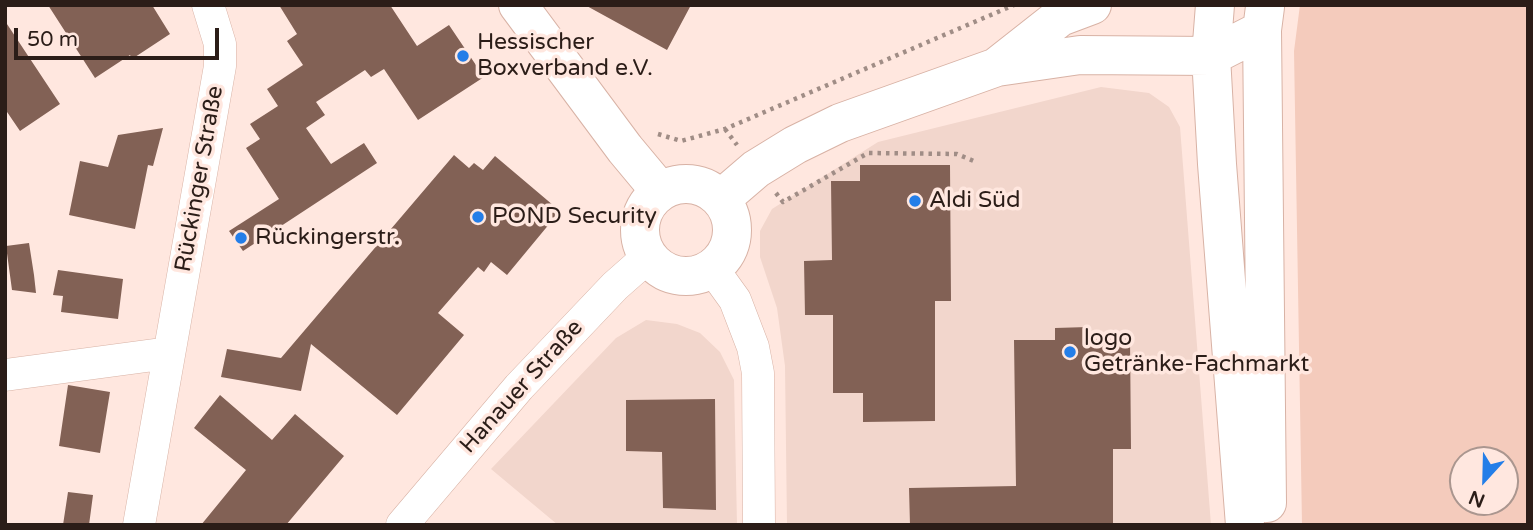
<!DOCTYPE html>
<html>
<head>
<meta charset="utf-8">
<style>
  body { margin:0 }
  #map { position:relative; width:1533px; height:530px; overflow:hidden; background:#ffe7df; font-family:"Varela Round",sans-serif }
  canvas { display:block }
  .frame { position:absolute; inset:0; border:7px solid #2b1d18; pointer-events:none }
  .north { position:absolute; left:1449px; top:446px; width:70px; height:70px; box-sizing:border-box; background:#ffe7df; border:2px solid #aa968f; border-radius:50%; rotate:202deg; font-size:19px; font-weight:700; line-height:28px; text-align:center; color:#2b1d18 }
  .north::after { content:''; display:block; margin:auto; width:24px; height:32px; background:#247ee8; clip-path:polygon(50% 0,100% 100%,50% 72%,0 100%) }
  .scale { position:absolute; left:14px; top:28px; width:205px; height:32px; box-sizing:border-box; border:4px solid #2b1d18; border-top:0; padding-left:9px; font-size:21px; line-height:24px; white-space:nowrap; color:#2b1d18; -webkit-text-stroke:5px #ffe7df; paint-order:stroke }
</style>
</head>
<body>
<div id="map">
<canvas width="1533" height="530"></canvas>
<div class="frame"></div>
<div class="north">N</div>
<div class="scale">50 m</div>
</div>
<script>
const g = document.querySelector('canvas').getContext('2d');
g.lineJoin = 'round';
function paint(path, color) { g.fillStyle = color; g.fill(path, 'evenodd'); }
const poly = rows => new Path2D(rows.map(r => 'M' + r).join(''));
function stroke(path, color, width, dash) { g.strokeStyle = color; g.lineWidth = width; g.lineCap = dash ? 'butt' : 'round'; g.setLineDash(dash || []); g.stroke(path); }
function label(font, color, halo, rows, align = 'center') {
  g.font = font + ' "Varela Round",sans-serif'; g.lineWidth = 7; g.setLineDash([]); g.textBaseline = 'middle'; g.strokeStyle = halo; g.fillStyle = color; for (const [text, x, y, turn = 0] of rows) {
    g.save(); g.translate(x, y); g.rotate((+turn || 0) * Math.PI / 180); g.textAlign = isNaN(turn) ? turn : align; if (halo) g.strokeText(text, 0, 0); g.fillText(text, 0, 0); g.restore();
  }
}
paint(poly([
  [1101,87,1149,93,1169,107,1180,127,1211,525,787,525,785,366,777,308,760,257,760,231,772,209,878,142],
  [646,320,677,324,700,333,720,352,734,380,737,525,558,525,491,469,616,338]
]), '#f2d6cc');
paint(poly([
  [1300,5,1528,5,1528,525,1302,525,1294,51],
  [1463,460,1505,460,1505,502,1463,502]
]), '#f4cbbc');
paint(poly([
  [48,5,152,5,170,34,132,59,130,55,95,78],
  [279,5,390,5,417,46,449,25,484,77,418,120,384,69,371,77,365,70,316,102,325,115,306,128,331,164,364,143,377,163,243,251,229,231,279,199,246,148,260,139,250,124,278,106,267,89,303,65,287,41,297,34],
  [585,5,691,5,667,50],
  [5,21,60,104,20,131,5,109],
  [163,128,153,166,148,165,135,229,69,215,80,161,108,167,118,135],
  [454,155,469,168,474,163,483,170,495,156,560,211,507,275,491,262,484,272,478,267,438,313,464,335,397,415,311,344,301,391,221,377,227,349,281,358],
  [860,165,950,165,951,301,935,301,935,421,863,422,863,393,833,393,833,315,805,315,804,261,832,260,831,181,860,181],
  [29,243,34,275,36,293,12,290,6,246],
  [58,270,123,279,118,319,61,312,63,296,53,295],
  [1088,327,1088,339,1130,338,1131,449,1113,449,1113,525,910,525,909,488,1016,486,1014,340,1055,340,1055,328],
  [68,385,110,392,100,453,59,446],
  [220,395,272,440,295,414,344,456,286,525,201,525,246,470,194,428],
  [715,399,716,510,663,508,662,452,626,451,626,400],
  [68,492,93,495,89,525,63,525]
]), '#826155');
const street = poly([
  [712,268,735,300,753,347,758,373,759,525],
  [5,375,169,353],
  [139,525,220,66,220,44,208,5],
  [402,525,519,387,615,286,649,256]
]);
const secondary = poly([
  [518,5,625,149,660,191],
  [1215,5,1211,56,1217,164,1245,525],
  [1265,7,1262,30,1267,503],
  [999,65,1060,17,1092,5],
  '640 230a46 46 0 1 1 92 0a46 46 0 1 1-92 0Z',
  [721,199,756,169,795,145,840,123,997,67,1080,55,1211,56,1262,30]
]);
stroke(street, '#d8b2a5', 33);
stroke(secondary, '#d8b2a5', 40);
stroke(poly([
  [725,129,737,145],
  [658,134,681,141,725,129,1014,5],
  [776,193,783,202,868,153,957,154,976,162]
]), '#a08d86', 4.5, [3.5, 5]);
stroke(street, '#fff', 32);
stroke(secondary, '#fff', 38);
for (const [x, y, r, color] of [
  [463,56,7,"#247ee8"],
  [915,201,7,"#247ee8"],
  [478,217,7,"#247ee8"],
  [241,238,7,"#247ee8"],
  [1070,352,7,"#247ee8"]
]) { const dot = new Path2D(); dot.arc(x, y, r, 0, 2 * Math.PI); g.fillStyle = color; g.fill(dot); stroke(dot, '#ffe7df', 2.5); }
label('23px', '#2b1d18', '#ffe7df', [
  ["Hessischer",477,43],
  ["Boxverband e.V.",477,69],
  ["Aldi Süd",929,201],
  ["POND Security",492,217],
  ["Rückingerstr.",255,238],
  ["logo",1084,339],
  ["Getränke-Fachmarkt",1084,365]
], 'left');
label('23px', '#2b1d18', '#ffe7df', [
  ["Rückinger Straße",200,179,-80],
  ["Hanauer Straße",522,387,-48]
]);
</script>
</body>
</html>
